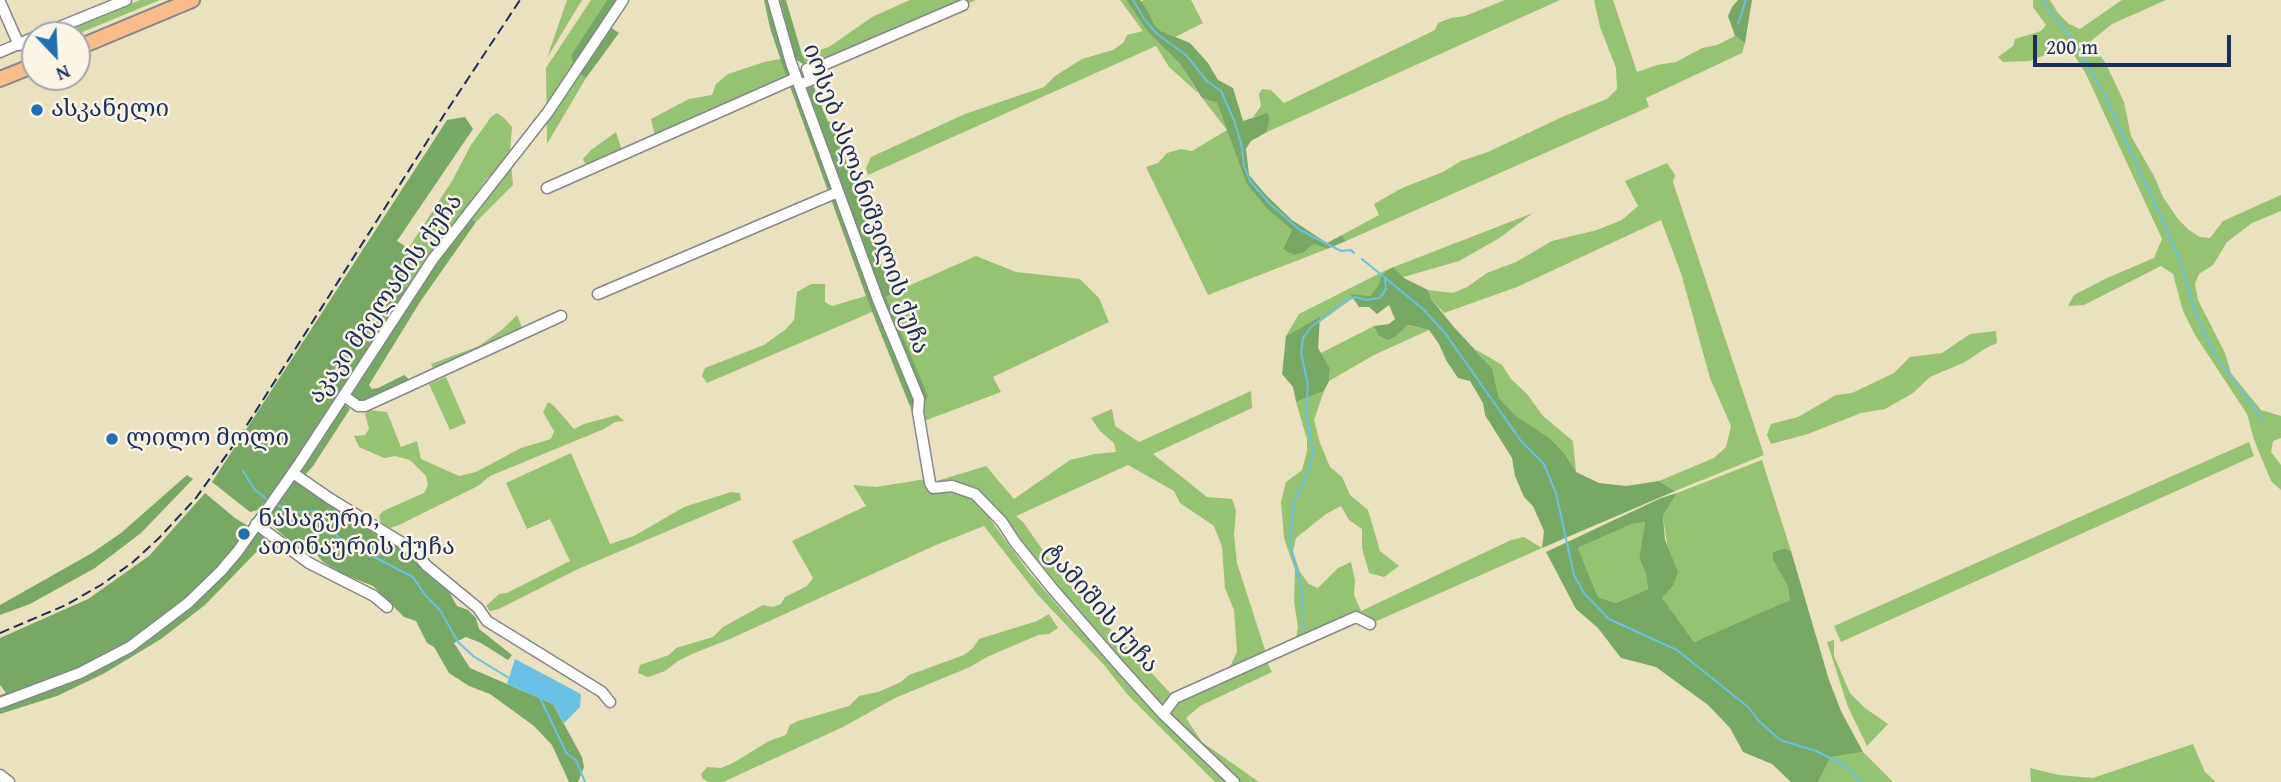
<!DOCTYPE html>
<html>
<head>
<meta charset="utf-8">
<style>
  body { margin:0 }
  #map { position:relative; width:2281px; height:782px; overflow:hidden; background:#ebe1bf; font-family:"Gentium Book Plus",serif }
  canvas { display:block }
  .north { position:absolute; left:21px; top:21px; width:70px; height:70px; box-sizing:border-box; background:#fcf5e5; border:2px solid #a2a6af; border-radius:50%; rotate:157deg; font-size:19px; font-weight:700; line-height:28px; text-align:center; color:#1b2f5e }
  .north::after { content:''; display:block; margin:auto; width:24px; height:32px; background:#1f6fb2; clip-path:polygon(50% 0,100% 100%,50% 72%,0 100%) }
  .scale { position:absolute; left:2033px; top:35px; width:198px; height:32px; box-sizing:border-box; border:4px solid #1b2f5e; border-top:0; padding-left:9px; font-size:21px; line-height:24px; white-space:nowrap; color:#1b2f5e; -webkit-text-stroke:5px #fcf5e5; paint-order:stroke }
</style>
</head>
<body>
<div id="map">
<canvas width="2281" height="782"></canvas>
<div class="north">N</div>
<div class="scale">200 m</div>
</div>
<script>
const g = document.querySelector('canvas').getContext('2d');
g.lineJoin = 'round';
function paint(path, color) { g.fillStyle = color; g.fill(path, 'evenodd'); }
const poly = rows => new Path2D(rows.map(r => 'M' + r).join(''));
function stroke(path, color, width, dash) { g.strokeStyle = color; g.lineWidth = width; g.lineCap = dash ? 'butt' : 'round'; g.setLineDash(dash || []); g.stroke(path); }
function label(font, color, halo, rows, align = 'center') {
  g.font = font + ' "Gentium Book Plus","Noto Serif Georgian",serif'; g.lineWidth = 5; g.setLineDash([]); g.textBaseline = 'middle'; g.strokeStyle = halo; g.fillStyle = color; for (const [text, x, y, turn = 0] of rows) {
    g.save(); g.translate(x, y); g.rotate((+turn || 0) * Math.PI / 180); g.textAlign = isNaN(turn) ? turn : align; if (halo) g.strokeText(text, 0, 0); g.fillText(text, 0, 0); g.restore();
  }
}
paint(poly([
  [140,0,160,0,75,35,55,35],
  [567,0,582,0,547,58],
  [591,0,607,0,571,55,575,71,586,78,547,144,546,68],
  [910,0,976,0,814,69,807,69,801,56,829,47,872,17],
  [1120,0,1126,0,1148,32,1180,64,1198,93,1169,67,1156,46,868,175,866,168,871,157,965,114,1044,87,1055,76,1082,59,1113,50,1123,43,1127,35,1143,31],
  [1144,0,1191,0,1203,23,1175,37,1161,31,1154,24,1148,11,1140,2],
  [1505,0,1560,0,1267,132,1270,118,1267,114,1253,117,1261,106,1259,94,1262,89,1271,90,1284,103,1435,30,1438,23,1451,18,1465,16],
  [1594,0,1613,0,1637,72,1657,65,1676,62,1702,48,1717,45,1735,36,1745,43,1742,53,1646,98,1649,107,1346,241,1342,235,1379,215,1374,204,1402,188,1443,172,1461,161,1488,152,1562,117,1607,99,1617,89,1616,68,1600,27],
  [2033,0,2050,0,2058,13,2069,24,2080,29,2122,0,2166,0,2112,24,2091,41,2106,64,2124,102,2131,136,2154,176,2163,197,2178,219,2189,230,2200,237,2210,238,2223,221,2281,195,2281,211,2252,223,2227,242,2213,265,2199,274,2195,284,2198,300,2225,353,2231,373,2261,410,2281,416,2281,438,2273,441,2271,452,2281,465,2281,490,2271,481,2254,440,2247,414,2195,335,2183,311,2173,274,2161,266,2084,305,2068,306,2074,295,2107,278,2154,258,2162,239,2085,72,2072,52,2060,49,2030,61,2003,62,1998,57,2013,46,2015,39,2041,31,2046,25,2033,7],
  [781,59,788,81,656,140,651,119,689,99,712,95,716,84,728,74,764,62],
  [1202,98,1217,103,1246,183,1267,209,1292,230,1283,247,1287,252,1294,255,1303,253,1314,244,1327,249,1208,295,1146,167,1158,163,1167,153,1181,149,1192,151,1227,130],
  [497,113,504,118,512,127,510,152,513,185,476,222,470,218,498,182,488,177,409,288,405,287,402,280,407,268,408,249,452,181,471,145,491,117],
  [616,132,623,154,588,170,583,159,591,150],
  [1667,163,1675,175,1673,182,1764,455,1675,491,1659,481,1714,458,1726,447,1731,426,1710,378,1681,273,1661,220,1517,287,1444,313,1431,299,1428,290,1453,293,1467,287,1487,273,1516,262,1552,241,1597,230,1622,220,1638,206,1625,181],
  [1533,213,1498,239,1459,261,1379,284,1370,296,1351,295,1353,298,1320,322,1320,318,1286,336,1299,314,1386,270],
  [976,256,1016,272,1080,279,1099,298,1109,322,993,377,1001,392,916,424,909,404,918,411,886,296],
  [811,284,825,284,825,302,832,306,866,296,872,312,707,383,702,376,705,368,764,345,786,329,794,320,797,292],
  [517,315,523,330,434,371,431,364,479,346,503,329],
  [1407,325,1429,330,1374,355,1329,381,1330,368,1321,353,1374,326,1378,335,1396,336],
  [1996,331,1997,343,1986,348,1965,362,1930,377,1913,393,1885,409,1861,413,1808,434,1771,444,1767,435,1771,424,1798,417,1836,395,1852,393,1894,373,1910,357,1942,353,1970,334],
  [1475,349,1502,365,1511,379,1527,394,1543,416,1573,441,1576,472,1565,454,1550,438,1516,416,1499,398,1492,368],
  [446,377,466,423,450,430,429,384],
  [1251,391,1252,408,1153,454,1207,497,1232,499,1236,510,1234,535,1237,563,1267,656,1227,673,1237,652,1234,610,1225,588,1222,547,1214,526,1180,503,1174,491,1128,465,1016,516,1023,522,1061,576,1175,698,1266,660,1272,672,1200,706,1186,718,1202,742,1259,782,1239,782,1165,712,975,494,930,483,986,466,1014,499,1070,460,1095,454,1116,452,1114,443,1100,431,1091,418,1112,409,1115,426,1139,442],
  [1324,391,1314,420,1320,443,1330,467,1342,477,1350,495,1368,510,1380,551,1399,566,1384,577,1369,573,1362,548,1362,529,1349,520,1341,506,1326,514,1296,538,1293,552,1300,572,1309,584,1318,588,1338,568,1351,562,1355,580,1354,595,1361,611,1511,540,1524,537,1542,548,1370,624,1356,617,1295,644,1298,627,1294,602,1295,570,1284,538,1281,502,1286,482,1302,470,1307,451,1307,439,1296,402],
  [548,402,554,406,574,429,584,424,617,415,624,421,615,422,604,429,490,476,478,486,399,525,390,528,381,522,379,516,383,511,424,493,428,485,426,476,410,460,395,456,384,458,359,447,354,436,365,435,369,429,365,414,369,410,387,412,401,447,417,441,421,459,459,476,476,472,521,448,551,439,554,431,543,412],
  [2249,442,2254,456,1841,642,1834,626],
  [571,453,610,544,634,536,684,507,731,492,740,493,741,500,578,569,499,609,490,611,486,606,499,594,507,593,570,561,550,519,527,529,506,483],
  [1762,460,1791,551,1785,548,1773,552,1773,560,1788,587,1791,600,1694,642,1661,598,1673,586,1663,516,1677,493],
  [926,479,928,485,973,496,1028,571,1064,613,1181,737,1230,782,1215,782,1127,694,1104,665,1037,594,984,526,936,545,730,639,692,654,678,661,665,671,648,677,638,673,640,665,669,655,676,648,713,637,723,627,752,611,763,605,773,607,781,604,785,597,807,586,813,578,792,541,866,506,853,485,876,487],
  [1645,522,1639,558,1646,574,1648,589,1616,603,1598,597,1578,548,1632,524],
  [1049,614,1058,628,1049,634,1038,635,987,657,970,667,895,698,843,727,723,782,709,782,703,779,701,774,707,767,721,768,733,763,769,741,786,735,790,725,798,721,849,706,859,696,878,692,901,682,909,675,964,655,973,648,979,639,1037,621],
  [1834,640,1834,656,1850,693,1865,708,1888,724,1867,746,1848,707,1827,642],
  [2193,744,2205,772,2216,782,2031,782,2030,768,2059,775,2093,778],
  [1863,752,1893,782,1818,782,1831,757]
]), '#95c372');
paint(poly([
  [607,0,618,0,574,68,571,55],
  [764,0,770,0,793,76,787,79,770,28],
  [780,0,786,0,805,65,795,59],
  [1126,0,1140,0,1148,11,1154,24,1161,31,1190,43,1208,63,1218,80,1233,88,1243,121,1267,113,1270,118,1267,132,1251,141,1246,149,1249,175,1266,195,1292,220,1327,243,1342,235,1346,241,1327,249,1314,244,1303,253,1294,255,1287,252,1283,248,1292,230,1267,209,1246,183,1217,103,1202,98,1180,64,1148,32],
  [1738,0,1752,0,1745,43,1735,36,1728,16,1732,7],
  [610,27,619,33,586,78,580,74],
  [811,80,828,122,832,121,892,294,886,297,928,396,918,412,909,404,869,304,788,81,799,85],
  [465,117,473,129,397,241,416,253,402,280,405,287,409,288,289,472,258,510,250,512,212,482,447,120],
  [470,218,476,222,420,302,369,385,372,389,378,388,404,375,410,380,363,403,357,400,351,395,444,252],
  [1393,267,1404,278,1428,290,1431,299,1453,326,1492,368,1499,398,1516,416,1550,438,1565,454,1576,472,1599,483,1626,486,1659,481,1675,491,1542,548,1544,531,1533,506,1524,497,1515,476,1512,458,1485,415,1483,403,1470,381,1458,378,1446,360,1439,344,1429,330,1408,325,1396,336,1388,340,1378,335,1374,326,1389,324,1395,319,1389,305,1377,314,1369,307,1359,307,1350,294,1370,296,1379,284,1381,276],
  [1320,317,1318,348,1330,368,1329,381,1324,391,1296,402,1293,387,1282,374,1286,336],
  [344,404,350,409,313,466,305,475,299,473],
  [187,475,193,479,141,533,95,568,30,604,0,615,0,605,92,553,121,533],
  [292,481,299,481,360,523,409,552,449,592,457,606,468,610,476,618,479,629,512,655,508,660,481,643,466,637,454,643,470,668,553,704,582,757,584,767,578,782,569,782,552,745,534,726,490,694,469,686,449,673,434,647,427,643,416,621,404,617,373,586,343,574,323,562,317,555,293,544,265,519],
  [205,493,235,518,258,532,267,541,265,543,205,605,161,639,103,674,57,696,0,714,0,695,6,693,0,685,0,638,88,599,149,556],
  [1677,493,1663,516,1665,540,1678,572,1673,586,1662,598,1694,642,1790,600,1788,587,1773,560,1773,552,1785,548,1791,551,1829,680,1841,711,1863,752,1831,757,1818,782,1791,782,1772,764,1743,752,1730,728,1708,705,1656,667,1621,658,1598,628,1576,609,1546,552,1661,498],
  [1645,522,1639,558,1646,574,1648,589,1616,603,1598,597,1578,548,1632,524]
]), '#78a964');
paint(poly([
  [515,659,581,694,580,707,564,723,553,704,507,684]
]), '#67c2e4');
stroke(poly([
  [1133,0,1145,20,1157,34,1186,55,1207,81,1221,91,1234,120,1241,143,1244,166,1250,181,1270,204,1300,230,1341,251,1351,250,1354,253],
  [2042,0,2074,43,2103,92,2163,221,2181,263,2196,316,2216,356,2264,422],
  [1738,24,1746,0],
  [1362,259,1423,309,1445,333,1521,441,1544,464,1556,493,1574,575,1584,593,1609,619,1677,650,1748,707,1759,721,1780,740,1816,751,1846,766,1861,782],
  [243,471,255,490,267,499],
  [277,505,294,512,315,511,341,540,413,577,425,595,440,610,458,642,473,656,509,678],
  [1304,628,1301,587,1290,543,1294,502,1305,481,1313,454,1306,411,1308,385,1301,353,1303,338,1311,327,1346,300,1356,297,1366,300,1380,298,1386,289,1385,278],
  [540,698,567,754,576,760,585,782]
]), '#67c2e4', 2);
const minor = poly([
  [773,0,791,63,878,300,919,399,918,412,930,483,933,488,952,486,975,494,1002,522,1015,542,1052,588,1117,663,1163,714,1234,782],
  [0,2,19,45],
  [40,35,126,0],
  [0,52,35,37],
  [799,85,811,80,807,69,814,69,963,5],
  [547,188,796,78],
  [598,294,838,192],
  [344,396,358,406,365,406,561,316],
  [293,473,329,498,412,549,427,566,478,608,487,621,602,692,610,702],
  [256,524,309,563,374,596,387,607],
  [0,703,80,673,130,647,188,603,221,571,238,551,299,464,433,259,548,112,623,0],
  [1163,714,1175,698,1295,644,1356,617,1370,624],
  [0,775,9,782]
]);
const highway = poly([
  [77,48,192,0],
  [0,79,35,65]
]);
stroke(minor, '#83888e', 13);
stroke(highway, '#83888e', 18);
stroke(minor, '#fff', 10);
stroke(highway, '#f9bc8a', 14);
stroke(poly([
  [0,633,66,605,101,585,133,562,159,538,196,498,240,436,444,115,520,0]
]), '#1b2f5e', 2, [10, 5]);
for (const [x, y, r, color] of [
  [37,110,7,"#1f6fb2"],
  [112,439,7,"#1f6fb2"],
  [244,534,7,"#1f6fb2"]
]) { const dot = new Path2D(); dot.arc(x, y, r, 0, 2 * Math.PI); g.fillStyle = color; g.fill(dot); stroke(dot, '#fcf5e5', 2.5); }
label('24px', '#1b2f5e', '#fcf5e5', [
  ["ასკანელი",51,110],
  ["ლილო მოლი",126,439],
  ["ნასაგური,",258,520],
  ["ათინაურის ქუჩა",258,548]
], 'left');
label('24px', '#1b2f5e', '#fcf5e5', [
  ["იოსებ ასლანიშვილის ქუჩა",865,199,70],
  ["აკაკი მგელაძის ქუჩა",386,299,-55],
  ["ტამიშის ქუჩა",1100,609,49]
]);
</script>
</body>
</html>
